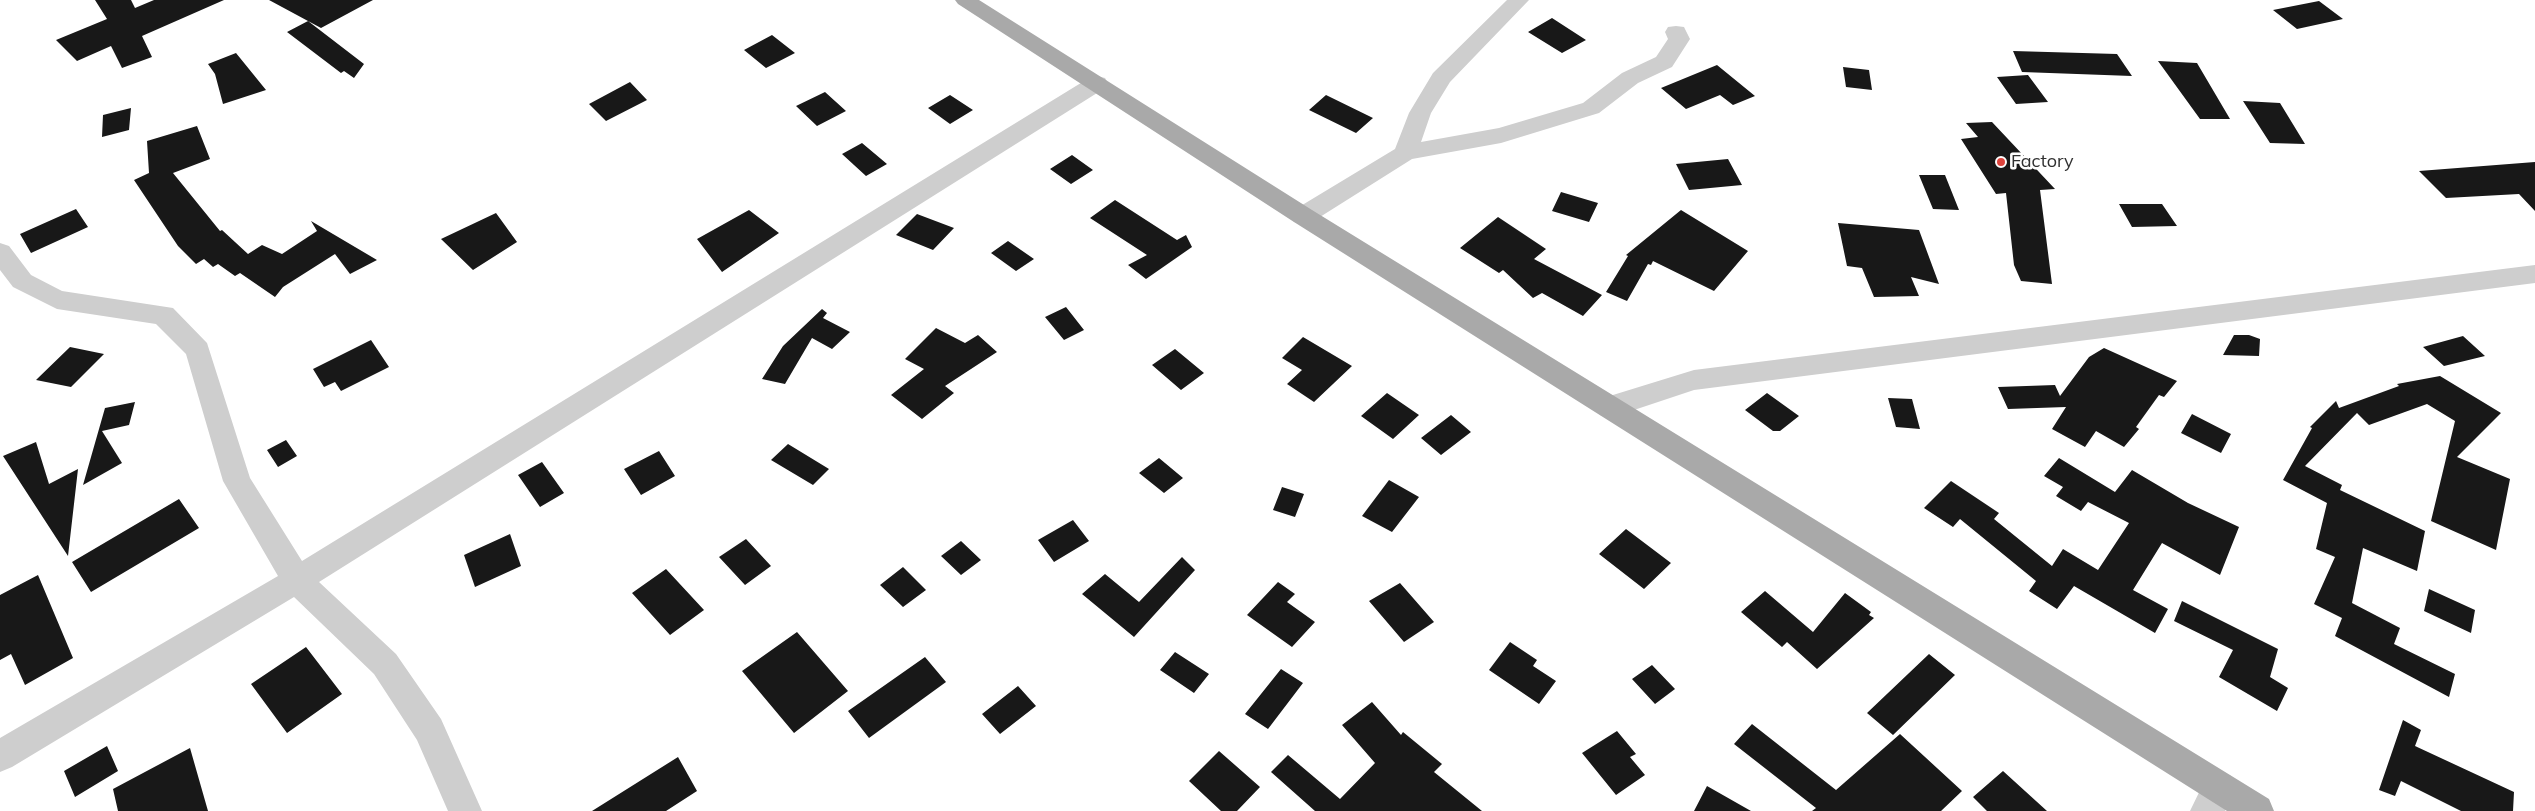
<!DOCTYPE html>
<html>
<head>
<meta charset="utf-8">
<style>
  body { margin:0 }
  canvas { display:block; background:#fff }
</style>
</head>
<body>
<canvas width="2535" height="811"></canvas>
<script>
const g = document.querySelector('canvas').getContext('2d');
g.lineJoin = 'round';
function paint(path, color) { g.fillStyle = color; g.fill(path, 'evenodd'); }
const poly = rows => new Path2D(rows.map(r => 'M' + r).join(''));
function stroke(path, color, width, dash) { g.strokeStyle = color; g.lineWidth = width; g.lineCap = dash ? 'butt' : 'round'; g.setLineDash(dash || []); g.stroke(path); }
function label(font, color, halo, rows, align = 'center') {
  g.font = font + ' Mulish,sans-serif'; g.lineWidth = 5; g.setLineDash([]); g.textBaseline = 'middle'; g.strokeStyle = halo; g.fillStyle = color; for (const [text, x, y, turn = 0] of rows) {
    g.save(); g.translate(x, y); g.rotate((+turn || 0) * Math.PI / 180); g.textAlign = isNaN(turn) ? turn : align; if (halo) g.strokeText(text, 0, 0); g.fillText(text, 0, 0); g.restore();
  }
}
paint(poly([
  [95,0,131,0,135,8,154,0,224,0,142,36,152,57,122,68,111,46,77,61,56,40,107,19],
  [269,0,373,0,321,28],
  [2319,1,2343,19,2297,29,2273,10],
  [1552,18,1586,40,1562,53,1528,32],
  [308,21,364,64,354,78,344,71,341,73,287,32],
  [772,35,795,53,766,68,744,50],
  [2013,51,2117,54,2132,76,2022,72],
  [236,53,266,90,223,104,215,74,208,64],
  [2158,61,2197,63,2230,119,2200,119],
  [1717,65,1755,96,1733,105,1720,95,1686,109,1661,88],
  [1843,67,1869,70,1872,90,1846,87],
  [2028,75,2048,102,2016,104,1997,77],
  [630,82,647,100,606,121,589,104],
  [825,92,846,111,817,126,796,106],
  [950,95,973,110,950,124,928,108],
  [1326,95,1373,118,1356,133,1309,110],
  [2243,101,2280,103,2305,144,2270,143],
  [131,108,129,130,102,137,103,115],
  [1992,122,2055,189,2040,190,2052,284,2021,281,2014,265,2006,193,1996,194,1961,139,1978,137,1966,123],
  [197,126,210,159,173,173,220,231,222,230,248,254,262,245,282,254,317,231,311,221,377,260,350,274,335,254,283,287,275,297,240,273,235,276,218,264,213,267,204,259,196,264,178,246,134,180,149,173,147,141],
  [862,143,887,164,866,176,842,154],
  [1072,155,1093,170,1071,184,1050,169],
  [1728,159,1742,185,1689,190,1676,164],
  [2535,162,2535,211,2519,194,2446,198,2419,171],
  [1919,175,1945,175,1959,210,1933,209],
  [1561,192,1598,203,1589,222,1552,211],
  [1115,200,1177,240,1186,235,1192,247,1146,279,1128,265,1147,255,1090,218],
  [2119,204,2162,204,2177,226,2132,227],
  [76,209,88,227,31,253,20,234],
  [749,210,779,233,722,272,697,239],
  [1681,210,1748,251,1714,291,1653,261,1651,265,1648,264,1627,301,1606,292,1628,256,1626,255],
  [496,213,517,242,473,270,441,239],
  [917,214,954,228,933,250,896,235],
  [1498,217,1546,249,1534,259,1602,295,1583,316,1542,293,1533,298,1503,270,1499,273,1460,248],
  [1838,223,1919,230,1939,284,1911,277,1919,296,1874,297,1862,268,1847,266],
  [1008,241,1034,259,1016,271,991,253],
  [1066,307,1084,330,1064,340,1045,317],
  [822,309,827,313,823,318,850,332,832,349,812,338,785,384,762,379,783,346],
  [936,328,965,343,978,335,997,352,945,386,954,393,922,419,891,395,924,369,905,359],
  [2234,335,2249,335,2260,339,2259,356,2223,355],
  [2463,336,2485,356,2444,366,2423,347],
  [1303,337,1352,366,1314,402,1287,384,1302,370,1282,358],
  [371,340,389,367,341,391,335,382,324,387,313,369],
  [70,347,104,354,71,387,36,380],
  [2104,348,2177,381,2164,397,2159,395,2136,427,2139,429,2124,447,2096,431,2085,447,2052,429,2066,407,2008,409,1998,387,2055,385,2060,396,2089,357],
  [1175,349,1204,373,1181,390,1152,365],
  [2440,376,2501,413,2457,457,2510,479,2496,550,2431,521,2455,421,2427,404,2369,425,2357,413,2305,466,2342,485,2340,490,2425,531,2417,571,2363,548,2352,603,2400,628,2394,644,2455,674,2449,697,2335,636,2342,618,2314,604,2335,557,2316,549,2327,503,2283,480,2312,428,2310,427,2336,401,2339,408,2399,386,2397,384],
  [1387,393,1419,415,1393,439,1361,416],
  [1767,393,1799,416,1780,431,1773,431,1745,410],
  [1888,398,1912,399,1920,429,1896,427],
  [135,402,129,425,102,431,122,463,83,485,105,408],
  [2192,414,2231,434,2221,453,2181,433],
  [1451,415,1471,432,1441,455,1421,438],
  [286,440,297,456,278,467,267,450],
  [36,442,49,484,78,469,68,556,3,456],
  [788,444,829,469,813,485,771,460],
  [659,451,675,476,641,495,624,469],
  [1159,458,1183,478,1164,493,1139,473],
  [2059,458,2115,492,2132,470,2188,503,2239,527,2220,575,2162,543,2133,590,2168,609,2155,633,2074,586,2057,609,2029,591,2036,581,1960,519,1953,527,1924,508,1951,481,1999,513,1994,519,2052,566,2063,549,2098,570,2129,523,2088,502,2081,511,2056,496,2063,487,2044,476],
  [542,462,564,493,540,507,518,475],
  [1389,480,1419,497,1392,532,1362,516],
  [1282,487,1304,494,1295,517,1273,510],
  [179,499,199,528,91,592,72,562],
  [1073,520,1089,541,1054,562,1038,540],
  [1626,529,1671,563,1644,589,1599,554],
  [510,534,521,566,475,587,464,555],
  [746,539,771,566,745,585,719,557],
  [961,541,981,560,961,575,941,556],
  [1182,557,1195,570,1134,637,1082,594,1105,574,1139,602],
  [903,567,926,590,903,607,880,585],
  [666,569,704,610,670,635,632,593],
  [38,575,73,658,25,685,11,654,0,660,0,595],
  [1278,582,1295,594,1287,602,1315,622,1292,647,1247,615],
  [1400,583,1434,622,1404,642,1369,601],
  [2429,589,2475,610,2471,633,2424,611],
  [1765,591,1813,632,1845,593,1871,612,1869,615,1874,618,1817,669,1787,642,1782,647,1741,612],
  [2182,601,2278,649,2270,677,2288,688,2277,711,2219,677,2233,650,2174,621],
  [797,632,848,691,794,733,742,671],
  [1510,642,1537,660,1533,666,1556,681,1539,704,1489,670],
  [306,647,342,694,287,733,251,684],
  [1175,652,1209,674,1194,693,1160,670],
  [1929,654,1955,675,1893,735,1867,713],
  [925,657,946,682,869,738,848,711],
  [1652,665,1675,689,1655,704,1632,679],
  [1281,669,1303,683,1268,729,1245,714],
  [1018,686,1036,706,1000,734,982,714],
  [1372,702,1401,735,1403,732,1442,764,1434,772,1482,811,1315,811,1271,772,1288,755,1340,799,1375,763,1342,725],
  [2403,720,2421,730,2415,746,2514,792,2513,811,2461,811,2401,781,2395,796,2379,790],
  [1752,724,1836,790,1900,734,1962,791,1941,811,1812,811,1816,808,1734,744],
  [1617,731,1636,754,1630,757,1645,775,1616,795,1582,753],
  [107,746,118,771,75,797,64,771],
  [190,748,208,811,118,811,113,789],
  [1219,751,1260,787,1237,811,1221,811,1189,781],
  [678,757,697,791,666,811,592,811],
  [2003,771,2047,811,1987,811,1973,797],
  [1707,786,1751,811,1694,811]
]), '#181818');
paint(poly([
  [1507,0,1529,0,1450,82,1431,113,1421,142,1499,128,1583,103,1622,73,1656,57,1668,39,1665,32,1668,27,1676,26,1684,27,1690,39,1672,67,1638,83,1599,113,1501,143,1412,159,1312,222,1303,224,1294,222,1291,216,1294,210,1395,149,1409,113,1433,73,1507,0],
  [1097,76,1105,78,1108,83,1105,88,319,582,396,654,441,719,482,811,448,811,417,740,374,674,294,597,12,767,0,772,0,738,278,576,223,481,186,354,156,324,57,309,13,287,0,270,0,243,9,246,31,275,62,291,173,308,207,343,250,478,302,561,1089,78,1097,76],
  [2535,265,2535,283,1694,390,1610,418,1600,415,1596,407,1600,399,1694,370,2535,265],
  [2219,771,2231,776,2236,787,2225,811,2190,811,2207,776,2219,771]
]), '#cecece');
paint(poly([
  [955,0,979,0,1312,210,2269,799,2274,811,2227,811,1294,222,958,4,955,0]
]), '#a9a9a9');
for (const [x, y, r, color] of [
  [2001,162,5,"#de443d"]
]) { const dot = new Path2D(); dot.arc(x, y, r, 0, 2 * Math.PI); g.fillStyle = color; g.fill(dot); stroke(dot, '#fff', 2); }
label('18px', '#313131', '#fff', [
  ["Factory",2011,162]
], 'left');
</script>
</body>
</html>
